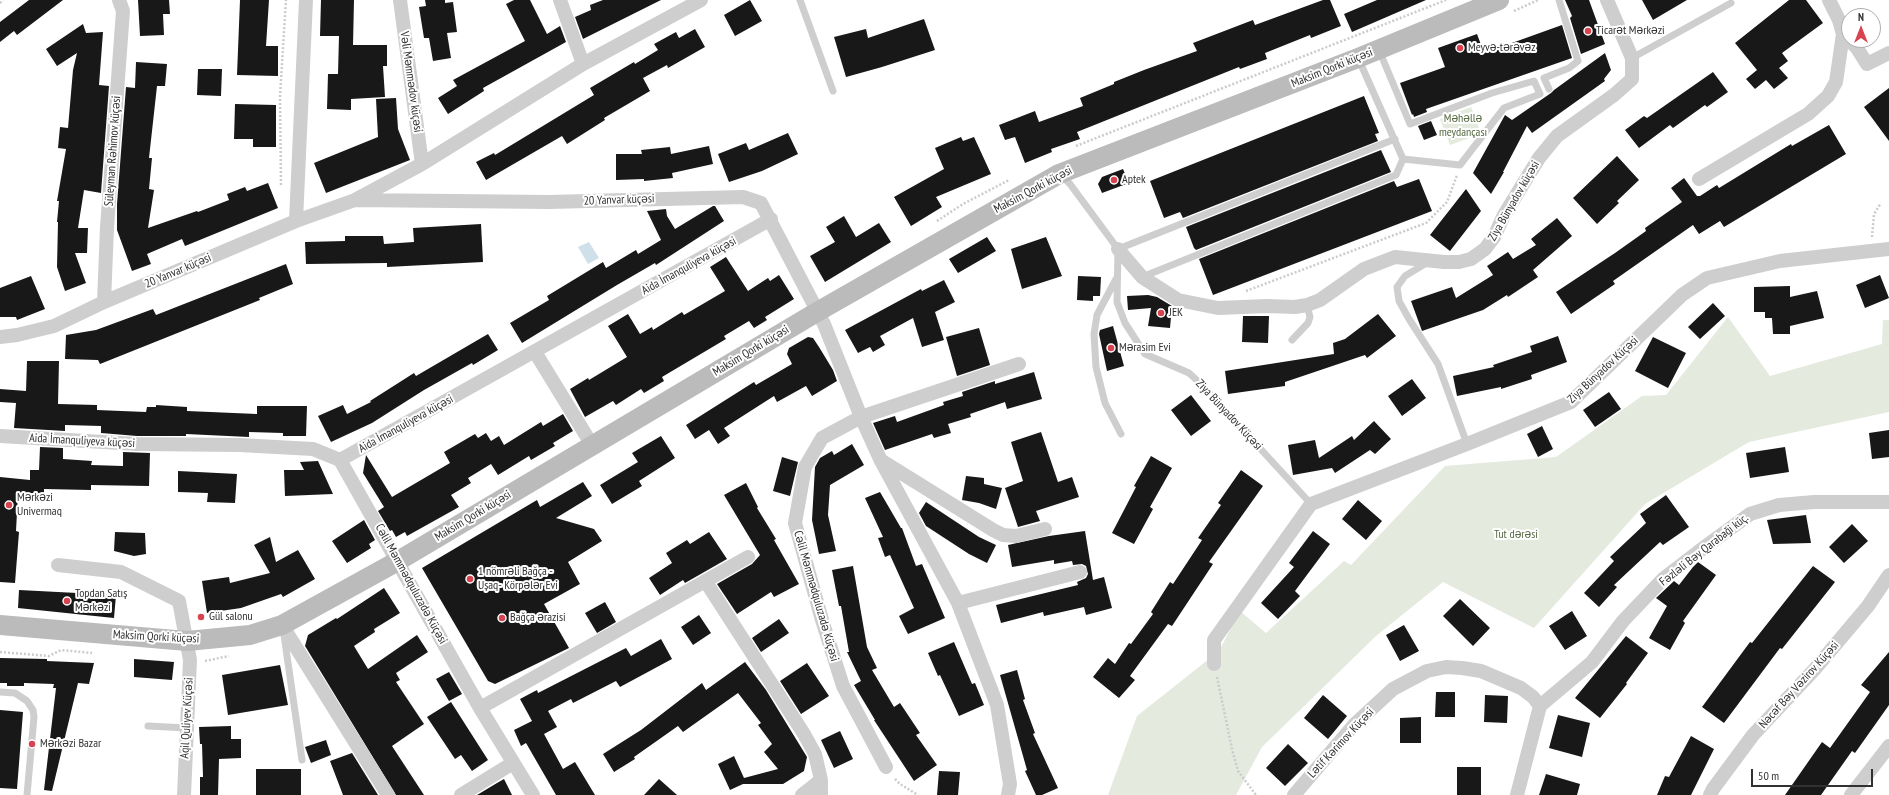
<!DOCTYPE html>
<html>
<head>
<meta charset="utf-8">
<style>
  body { margin:0 }
  #map { position:relative; width:1889px; height:795px; overflow:hidden; background:#fff; font-family:"PT Sans Narrow",sans-serif }
  canvas { display:block }
  .north { position:absolute; left:1841px; top:8px; width:40px; height:40px; box-sizing:border-box; background:#fff; border:1px solid #adadad; border-radius:50%; rotate:0deg; font-size:11px; font-weight:700; line-height:16px; text-align:center; color:#313131 }
  .north::after { content:''; display:block; margin:auto; width:14px; height:18px; background:#d74450; clip-path:polygon(50% 0,100% 100%,50% 72%,0 100%) }
  .scale { position:absolute; left:1751px; top:769px; width:122px; height:18px; box-sizing:border-box; border:2px solid #313131; border-top:0; padding-left:5px; font-size:12px; line-height:14px; white-space:nowrap; color:#313131; -webkit-text-stroke:3px #fff; paint-order:stroke }
</style>
</head>
<body>
<div id="map">
<canvas width="1889" height="795"></canvas>
<div class="north">N</div>
<div class="scale">50 m</div>
</div>
<script>
const g = document.querySelector('canvas').getContext('2d');
g.lineJoin = 'round';
function paint(path, color) { g.fillStyle = color; g.fill(path, 'evenodd'); }
const poly = rows => new Path2D(rows.map(r => 'M' + r).join(''));
function stroke(path, color, width, dash) { g.strokeStyle = color; g.lineWidth = width; g.lineCap = dash ? 'butt' : 'round'; g.setLineDash(dash || []); g.stroke(path); }
function label(font, color, halo, rows, align = 'center') {
  g.font = font + ' "PT Sans Narrow",sans-serif'; g.lineWidth = 4; g.setLineDash([]); g.textBaseline = 'middle'; g.strokeStyle = halo; g.fillStyle = color; for (const [text, x, y, turn = 0] of rows) {
    g.save(); g.translate(x, y); g.rotate((+turn || 0) * Math.PI / 180); g.textAlign = isNaN(turn) ? turn : align; if (halo) g.strokeText(text, 0, 0); g.fillText(text, 0, 0); g.restore();
  }
}
paint(poly([
  [1471,107,1479,128,1472,137,1450,145,1440,119],
  [1728,317,1770,376,1882,344,1883,320,1889,320,1889,412,1749,442,1645,504,1534,628,1443,582,1376,636,1262,747,1236,795,1108,795,1137,716,1219,651,1240,611,1266,633,1344,561,1351,565,1445,466,1556,457,1642,396,1666,395]
]), '#e4eade');
paint(poly([
  [589,242,599,258,588,264,578,247]
]), '#cfe0ea');
paint(poly([
  [29,0,63,0,17,35,14,31,0,42,0,22],
  [138,0,169,0,170,14,163,14,164,35,140,36],
  [240,0,269,0,266,46,278,46,278,76,237,75],
  [321,0,354,0,353,45,387,45,387,66,383,66,385,97,351,99,351,110,327,109,328,74,338,74,339,36,320,36],
  [425,0,445,0,445,3,453,2,457,32,447,33,451,58,433,61,429,38,424,38,419,7,426,6],
  [514,0,530,0,547,34,560,26,566,42,483,88,484,91,448,114,438,98,457,86,453,80,525,41,506,4],
  [603,0,661,0,583,39,575,17,591,10,590,5],
  [750,0,762,21,735,36,724,15],
  [1323,0,1330,0,1341,26,1311,38,1310,35,1265,53,1267,59,1240,69,1239,67,1077,132,1080,139,1051,149,1052,152,1025,163,1015,137,1005,140,999,125,1035,111,1039,122,1083,106,1080,98,1114,84,1114,82,1144,70,1197,51,1193,43,1253,20,1255,25],
  [1377,0,1426,0,1352,32,1344,14],
  [1565,0,1589,0,1605,44,1581,54,1570,18,1572,16],
  [1642,0,1687,0,1653,20],
  [1789,0,1806,0,1823,23,1782,53,1788,61,1779,68,1788,78,1774,89,1766,80,1755,89,1746,79,1757,70,1735,43],
  [924,19,935,50,882,67,846,77,834,37,866,29,868,38],
  [83,24,86,33,103,32,99,85,109,86,101,193,84,190,78,228,88,228,87,253,75,253,86,283,65,291,57,267,58,222,57,222,59,201,57,201,66,149,58,148,60,127,68,128,73,70,77,53,57,66,46,49],
  [1562,25,1572,58,1426,109,1427,112,1414,117,1413,114,1412,115,1400,83,1445,67,1438,48,1477,34,1484,53],
  [695,29,705,47,668,68,667,65,643,78,650,91,604,118,605,120,567,144,562,136,486,180,476,162,494,153,495,155,594,95,590,88,634,62,635,64,658,50,654,44,676,32,679,38],
  [1605,53,1611,70,1604,79,1605,81,1532,133,1527,126,1503,172,1504,172,1491,194,1473,173,1505,115,1512,120,1551,93,1554,90],
  [136,62,167,64,165,86,157,86,149,158,152,158,149,189,154,190,148,228,197,211,198,212,229,200,227,194,245,187,247,191,268,183,278,208,185,246,182,239,147,254,151,264,132,271,117,230,117,204,126,87,135,88],
  [198,69,222,69,221,96,197,95],
  [1713,72,1728,92,1707,107,1705,105,1673,128,1670,125,1639,148,1625,130,1644,116,1647,118],
  [1889,88,1889,141,1864,107],
  [1364,96,1379,133,1375,134,1378,141,1183,218,1180,212,1164,218,1150,181],
  [396,98,398,129,410,160,326,193,314,163,378,137,376,99],
  [235,104,276,105,276,147,253,147,253,139,234,139],
  [1431,121,1437,135,1424,140,1418,126],
  [1829,125,1846,154,1724,227,1720,221,1699,234,1693,225,1613,281,1615,284,1571,314,1556,292,1615,253,1646,231,1645,228,1682,202,1671,188,1684,178,1697,196,1700,196,1717,185,1719,188,1791,144,1792,146],
  [788,133,798,154,762,171,729,182,718,154,746,143,749,150],
  [961,137,963,141,974,137,991,174,936,197,942,207,911,226,894,197,944,169,935,148],
  [709,146,713,164,672,173,673,178,644,181,644,179,616,180,616,154,642,154,641,150,670,147,671,154],
  [1381,150,1391,172,1196,250,1194,248,1186,227],
  [1617,156,1639,180,1617,201,1619,203,1597,224,1573,198],
  [1123,169,1129,183,1102,193,1098,184,1102,177],
  [1419,179,1432,211,1213,295,1199,259,1394,181,1397,187],
  [1466,189,1481,211,1450,251,1430,235],
  [713,206,715,206,724,221,656,265,655,263,617,285,522,343,510,323,549,300,547,296,603,262,606,268,636,250,638,254,661,240,647,211,666,209,667,216,675,229],
  [844,216,856,237,879,223,891,242,825,282,810,256,835,242,826,227],
  [1557,218,1572,236,1533,270,1538,277,1508,297,1507,295,1483,310,1422,331,1411,301,1452,287,1456,298,1493,275,1487,266,1508,252,1513,259,1536,245,1531,239],
  [481,224,483,262,387,267,387,263,306,264,305,242,345,241,345,236,383,236,384,244,414,242,413,228],
  [987,237,996,251,958,273,949,259],
  [1046,237,1062,276,1022,289,1011,249],
  [726,257,748,291,768,278,770,281,779,275,794,299,765,317,767,320,754,328,749,321,724,336,726,339,662,377,664,381,644,393,641,389,616,405,613,401,585,417,570,389,588,378,589,380,627,357,608,326,628,314,640,334,652,327,653,330,682,312,684,315,725,291,710,267],
  [286,264,293,284,259,298,260,300,100,364,98,360,65,359,66,335,96,330,153,309,156,315],
  [1880,275,1889,298,1865,308,1856,285],
  [31,276,45,309,17,320,16,317,0,317,0,288],
  [1078,276,1101,277,1100,296,1093,296,1093,301,1077,300],
  [944,280,955,302,935,312,944,340,922,347,913,318,880,336,885,345,873,352,870,347,858,353,845,330,921,289,922,291],
  [1790,286,1790,297,1817,291,1824,318,1790,326,1790,334,1773,334,1772,318,1765,318,1765,312,1754,312,1754,287],
  [1148,295,1157,297,1172,306,1170,328,1148,326,1151,308,1128,310,1127,296],
  [1713,303,1725,316,1700,339,1688,327],
  [1378,314,1396,336,1367,358,1365,355,1285,382,1285,386,1228,394,1225,371,1334,354,1333,343,1345,339],
  [1243,316,1269,316,1268,343,1242,342],
  [1113,326,1124,366,1107,371,1099,334,1100,330],
  [979,328,990,365,957,376,946,337],
  [488,334,498,350,473,365,472,363,424,390,372,423,331,442,318,416,343,405,347,414,371,402,370,401,414,373,416,376],
  [1558,336,1567,362,1531,375,1532,379,1501,389,1501,387,1457,396,1453,376,1494,367,1493,365,1532,352,1530,346],
  [808,337,813,338,819,347,833,370,837,381,812,396,806,386,777,402,774,396,724,428,730,436,718,444,709,430,695,439,686,425,754,382,756,385,792,364,787,354,789,348],
  [1653,337,1686,353,1668,388,1635,371],
  [27,361,59,361,58,404,97,405,97,410,146,412,147,407,156,407,156,405,187,407,187,411,257,414,257,406,307,406,306,436,283,436,283,433,249,432,249,437,186,434,186,436,137,436,101,433,101,426,65,425,65,431,14,428,16,403,0,402,0,389,26,391],
  [1034,372,1042,399,1007,409,1005,402,970,414,971,417,948,424,951,433,934,438,932,434,885,450,873,423,895,416,897,422,944,405,943,402,963,396,962,392,995,381,995,384],
  [1412,379,1426,398,1402,416,1388,396],
  [1609,392,1621,409,1595,427,1583,410],
  [1191,395,1211,421,1191,436,1171,410],
  [563,414,573,431,553,443,555,446,531,460,529,456,498,475,491,464,468,478,471,483,451,495,459,507,407,536,405,532,396,537,392,530,390,531,378,511,384,507,363,473,366,455,392,497,450,463,444,452,475,434,478,438,486,433,491,441,499,436,504,445,541,422,543,426],
  [1374,421,1391,439,1375,454,1370,450,1335,473,1332,468,1293,475,1288,445,1315,440,1319,458,1352,436,1354,440],
  [1542,426,1553,449,1538,457,1527,434],
  [1889,430,1889,457,1872,459,1869,433],
  [1041,432,1058,482,1072,477,1079,497,1036,511,1040,521,1018,527,1005,488,1023,481,1011,442],
  [661,436,675,458,639,481,642,486,612,504,600,485,638,462,632,453],
  [852,444,864,465,830,485,828,515,836,551,819,554,812,520,815,467,820,458,832,451,834,455],
  [40,447,63,448,63,459,92,461,91,465,123,466,123,452,150,453,149,486,91,485,91,490,44,489,44,495,18,493,16,531,19,532,15,583,0,582,0,477,30,480,30,470,39,470],
  [1785,447,1789,472,1750,478,1746,453],
  [1151,456,1172,468,1150,507,1153,509,1134,544,1112,533,1136,487,1134,486],
  [782,457,798,462,790,496,773,491],
  [318,461,333,494,285,496,284,470,304,470,300,462],
  [1241,470,1263,486,1209,562,1213,564,1172,626,1168,624,1130,676,1135,680,1119,698,1093,677,1108,658,1115,664,1129,643,1131,644,1153,614,1151,612,1170,582,1173,584,1202,540,1198,538,1221,505,1218,503],
  [178,471,237,474,235,503,207,502,208,493,178,492],
  [966,476,984,478,984,484,1002,488,996,509,979,503,962,500],
  [583,482,592,496,556,518,594,529,602,541,568,562,580,584,544,604,569,648,495,684,488,681,422,568,537,500,540,507],
  [746,483,758,507,757,508,776,539,774,540,799,584,774,597,771,592,737,614,717,584,752,564,760,555,724,495],
  [880,492,901,528,902,528,916,566,922,564,945,618,908,634,899,616,914,608,890,555,885,557,878,538,883,537,865,498],
  [1666,495,1689,527,1663,545,1660,542,1614,585,1617,587,1599,607,1584,593,1614,561,1610,557,1646,523,1640,514],
  [1358,500,1382,521,1366,540,1342,519],
  [926,502,979,537,996,545,987,563,969,554,926,526,919,513],
  [1806,515,1811,543,1773,544,1767,520],
  [364,520,375,540,369,544,371,548,347,563,332,541],
  [1852,524,1868,541,1844,563,1829,547],
  [1085,531,1093,580,1104,577,1112,608,1086,615,1084,607,1044,616,1043,612,1001,623,996,605,1078,585,1077,582,1086,578,1088,574,1086,566,1082,564,1073,565,1072,561,1054,564,1054,560,1012,567,1008,545,1049,536],
  [1313,531,1330,544,1295,591,1300,596,1278,619,1261,603,1294,567,1289,563],
  [115,532,145,533,146,554,134,556,114,551],
  [709,532,727,559,685,583,683,580,660,595,649,578,672,563,666,553,687,540,690,544],
  [270,537,276,562,298,550,315,579,283,597,281,594,241,608,207,613,202,581,229,577,230,583,270,573,254,545],
  [1698,562,1716,575,1683,621,1685,623,1670,650,1649,638,1667,606,1656,598,1674,581,1679,585,1693,567],
  [853,566,867,647,877,668,872,670,894,707,900,703,920,733,916,735,937,765,914,781,874,720,875,720,854,685,861,681,847,652,849,652,841,606,839,606,832,570],
  [1813,566,1835,582,1782,649,1780,648,1724,723,1702,707,1750,642,1752,643],
  [384,588,400,613,374,629,375,632,354,646,368,669,417,635,428,652,396,673,400,680,396,682,424,724,392,746,424,795,396,795,305,646,308,635,336,618,337,619],
  [19,590,116,595,114,618,18,608],
  [1460,599,1490,628,1473,646,1443,616],
  [605,602,616,622,597,633,585,613],
  [1572,611,1587,636,1565,650,1549,626],
  [699,615,711,633,693,645,681,627],
  [779,619,789,633,761,652,752,638],
  [1404,625,1419,651,1400,661,1386,635],
  [1626,636,1648,653,1626,683,1627,684,1600,718,1575,698],
  [661,639,672,659,620,687,616,681,573,703,571,699,548,711,557,727,544,734,563,769,575,762,595,795,556,795,526,743,521,746,514,730,532,721,520,699,537,690,538,693,626,648,631,656],
  [954,642,972,684,975,683,984,705,959,716,940,675,938,676,928,653],
  [1889,652,1889,705,1855,753,1852,751,1821,795,1785,795,1822,742,1830,748,1870,692,1861,685],
  [0,658,47,659,47,661,94,663,89,684,78,683,52,791,44,790,56,688,53,688,54,684,24,683,24,686,7,686,7,683,0,683],
  [134,659,174,662,172,680,134,677],
  [745,662,766,690,807,757,804,771,783,784,743,784,730,790,718,764,734,756,744,778,778,769,764,752,772,744,758,725,761,723,738,693,683,732,678,726,634,757,635,759,614,772,603,754,641,730,702,683,706,690],
  [807,663,829,696,801,714,780,681],
  [280,665,288,705,228,715,222,675],
  [1017,670,1025,699,1023,700,1035,733,1033,734,1058,788,1042,795,1036,795,1025,771,1027,770,1000,675],
  [449,672,462,694,449,701,436,679],
  [1436,692,1455,692,1455,717,1435,717],
  [1323,695,1347,716,1328,739,1304,718],
  [1485,695,1508,696,1507,723,1484,722],
  [451,702,488,760,472,771,461,755,455,759,427,717],
  [0,710,23,712,17,789,0,788],
  [1558,715,1590,723,1582,757,1549,748],
  [1421,717,1421,743,1400,743,1400,718],
  [231,726,231,739,241,739,241,758,219,759,218,795,200,795,200,777,203,777,202,744,200,744,199,727],
  [840,731,853,759,834,768,821,740],
  [1691,736,1714,749,1691,795,1657,795,1665,776,1669,777],
  [326,740,331,755,311,763,305,747],
  [1288,744,1308,763,1285,786,1266,768],
  [352,753,378,795,343,795,330,761],
  [1457,767,1481,767,1481,795,1457,795],
  [256,769,301,769,301,795,256,795],
  [939,771,960,772,958,795,937,795],
  [1546,774,1580,784,1577,795,1539,795],
  [504,779,512,795,477,795,497,783],
  [659,779,677,795,644,795]
]), '#181818');
stroke(poly([
  [0,3,3,0],
  [1514,11,1538,0],
  [1076,146,1446,0],
  [281,185,280,96,286,0],
  [937,221,963,204,1009,180],
  [1872,237,1874,214,1881,203],
  [1246,291,1426,223,1447,202,1457,175],
  [0,652,49,656,61,650,92,653],
  [205,661,229,656],
  [1217,677,1232,749,1238,771,1256,795],
  [895,779,900,784,918,795]
]), '#cbcbcb', 2.5, [2, 2]);
stroke(poly([
  [800,0,833,91],
  [1632,58,1731,3],
  [1359,60,1403,159,1460,165,1504,108,1540,94,1534,81,1492,93,1410,124,1379,50],
  [1549,89,1544,78,1569,68,1578,61,1559,0],
  [1061,175,1070,184,1118,249,1117,302,1125,323,1145,354,1189,373,1202,385,1311,504],
  [1118,249,1395,139],
  [1428,262,1405,276,1397,287,1399,301,1409,319,1438,364,1467,444],
  [1142,277,1396,175,1403,159],
  [1116,279,1097,315,1094,334,1096,367,1105,403,1121,434],
  [1292,340,1308,323,1310,317,1307,305],
  [284,635,302,760],
  [0,692,15,693,27,701,33,710,34,717,27,795],
  [148,726,187,728]
]), '#cecece', 7);
stroke(poly([
  [400,0,422,164],
  [560,0,583,64],
  [1843,34,1857,48,1867,64,1889,53],
  [1699,179,1808,114,1828,96,1836,82,1843,34,1839,20,1829,0],
  [355,200,549,202,743,197,761,203,824,324,861,417,881,461,958,603,997,705,1010,784,1008,795],
  [296,221,306,0],
  [1118,249,1142,277,1178,300,1218,308,1267,306,1295,307,1307,305,1320,300,1364,269,1395,257,1444,262,1459,262,1471,259,1485,249,1494,237,1504,215,1539,158,1557,136,1614,95,1632,79,1632,58,1607,0],
  [104,302,107,227,123,11,119,0],
  [0,337,17,335,54,326,104,302,296,221,355,200,422,164,583,64,701,0],
  [535,352,592,445],
  [0,436,137,444,239,445,313,449,340,460,771,219],
  [340,460,480,708,533,795],
  [882,461,993,530,1003,535,1016,536,1045,529],
  [58,565,121,572,179,601,190,660,184,795],
  [706,582,804,734,815,754,821,780,821,795],
  [958,603,1080,572],
  [282,625,388,795],
  [1214,664,1214,640,1311,504,1467,444,1571,402,1682,295,1707,278,1780,261,1889,249],
  [480,708,748,557],
  [886,767,843,686,822,620,795,523,805,467,822,438,861,417,1019,364],
  [461,795,513,763],
  [802,795,821,780],
  [1294,795,1354,725,1393,689,1427,671,1446,667,1462,668,1481,671,1521,688,1533,697,1540,706],
  [1517,795,1540,706,1592,662,1623,621,1663,579,1698,552,1750,514,1779,505,1814,502,1889,502],
  [1710,795,1713,789,1753,735,1814,670,1868,606,1889,575],
  [1851,795,1889,746]
]), '#cecece', 14);
stroke(poly([
  [0,625,187,641,250,635,282,625,398,561,817,312,1059,174,1358,58,1499,0]
]), '#bbb', 20);
for (const [x, y, r, color] of [
  [1588,31,4,"#d74450"],
  [1460,48,4,"#d74450"],
  [1114,180,4,"#d74450"],
  [1161,313,4,"#d74450"],
  [1111,348,4,"#d74450"],
  [9,505,4,"#d74450"],
  [470,579,4,"#d74450"],
  [67,601,4,"#d74450"],
  [201,617,4,"#d74450"],
  [502,618,4,"#d74450"],
  [32,744,4,"#d74450"]
]) { const dot = new Path2D(); dot.arc(x, y, r, 0, 2 * Math.PI); g.fillStyle = color; g.fill(dot); stroke(dot, '#fff', 1.5); }
label('12px', '#313131', '#fff', [
  ["Ticarət Mərkəzi",1596,31],
  ["Meyvə-tərəvəz",1468,48],
  ["Aptek",1122,180],
  ["JEK",1169,313],
  ["Mərasim Evi",1119,348],
  ["Mərkəzi",17,498],
  ["Univermaq",17,512],
  ["1 nömrəli Bağça -",478,572],
  ["Uşaq- Körpələr Evi",478,586],
  ["Topdan Satış",75,594],
  ["Mərkəzi",75,608],
  ["Gül salonu",209,617],
  ["Bağça ərazisi",510,618],
  ["Mərkəzi Bazar",40,744]
], 'left');
label('12px', '#313131', '#fff', [
  ["Maksim Qorki küçəsi",1332,68,-22],
  ["Vəli Məmmədov küçəsi",411,82,82],
  ["Süleyman Rəhimov küçəsi",113,151,-86],
  ["Maksim Qorki küçəsi",1033,190,-28],
  ["20 Yanvar küçəsi",619,200,-2],
  ["Ziya Bünyadov küçəsi",1514,201,-60],
  ["Aida İmanquliyeva küçəsi",689,266,-29],
  ["20 Yanvar küçəsi",178,271,-23],
  ["Maksim Qorki küçəsi",751,351,-31],
  ["Ziya Bünyadov Küçəsi",1603,370,-43],
  ["Ziya Bünyadov Küçəsi",1229,415,47],
  ["Aida İmanquliyeva küçəsi",406,424,-29],
  ["Aida İmanquliyeva küçəsi",82,441,3],
  ["Maksim Qorki küçəsi",473,516,-31],
  ["Fəzləli Bəy Qarabaği küç.",1704,550,-38],
  ["Cəlil Məmmədquluzadə Küçəsi",411,584,61],
  ["Cəlil Məmmədquluzadə Küçəsi",816,596,74],
  ["Maksim Qorki küçəsi",156,637,3],
  ["Nəcəf Bəy Vəzirov Küçəsi",1799,685,-48],
  ["Aqil Quliyev Küçəsi",187,718,-87],
  ["Lətif Kərimov Küçəsi",1341,743,-47]
]);
label('12px', '#556a42', '#fff', [
  ["Məhəllə",1463,119],
  ["meydançası",1463,133],
  ["Tut dərəsi",1516,535]
]);
</script>
</body>
</html>
